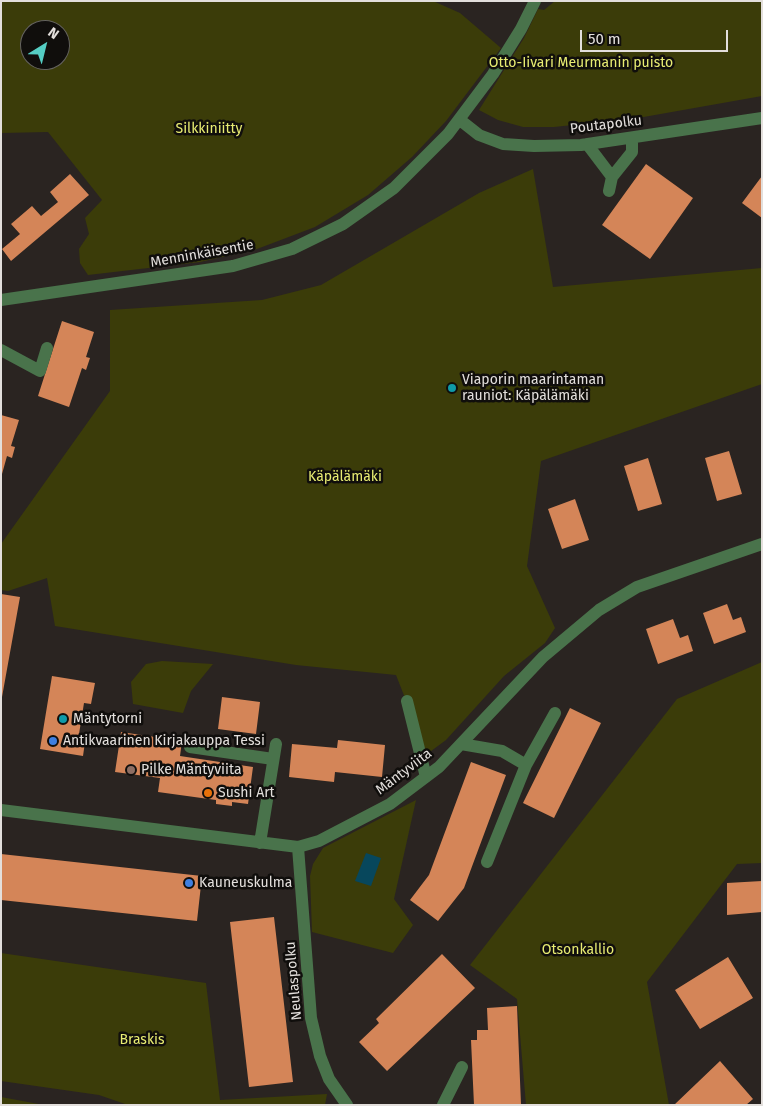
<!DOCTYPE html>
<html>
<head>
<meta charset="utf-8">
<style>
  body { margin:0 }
  #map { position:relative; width:763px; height:1106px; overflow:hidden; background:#2a2421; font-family:"Fira Sans",sans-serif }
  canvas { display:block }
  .frame { position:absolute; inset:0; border:2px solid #e3dfdc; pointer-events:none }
  .north { position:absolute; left:20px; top:20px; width:50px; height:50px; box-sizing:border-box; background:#100e0c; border:1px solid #64625f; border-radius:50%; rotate:36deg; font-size:14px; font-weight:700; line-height:20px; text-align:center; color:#e3dfdc }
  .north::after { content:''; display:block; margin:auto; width:18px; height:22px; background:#55cec4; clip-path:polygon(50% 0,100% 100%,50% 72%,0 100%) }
  .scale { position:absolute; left:580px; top:30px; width:148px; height:22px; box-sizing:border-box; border:2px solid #e3dfdc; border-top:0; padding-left:6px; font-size:15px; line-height:18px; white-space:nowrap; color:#e3dfdc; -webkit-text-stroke:4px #100e0c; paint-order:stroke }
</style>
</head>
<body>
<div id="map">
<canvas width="763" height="1106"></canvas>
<div class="frame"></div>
<div class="north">N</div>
<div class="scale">50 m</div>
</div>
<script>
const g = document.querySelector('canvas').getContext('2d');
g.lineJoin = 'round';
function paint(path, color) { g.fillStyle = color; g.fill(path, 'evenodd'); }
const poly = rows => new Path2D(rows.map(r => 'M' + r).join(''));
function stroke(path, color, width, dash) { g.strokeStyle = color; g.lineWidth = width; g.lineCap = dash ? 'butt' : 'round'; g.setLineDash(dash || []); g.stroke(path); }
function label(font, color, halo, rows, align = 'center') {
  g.font = font + ' "Fira Sans",sans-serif'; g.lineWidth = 5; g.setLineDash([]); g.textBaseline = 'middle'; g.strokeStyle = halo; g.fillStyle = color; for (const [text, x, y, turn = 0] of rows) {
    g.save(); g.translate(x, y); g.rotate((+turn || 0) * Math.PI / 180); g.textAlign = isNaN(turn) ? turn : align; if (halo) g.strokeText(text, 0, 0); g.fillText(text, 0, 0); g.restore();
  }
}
paint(poly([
  [1,1,433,1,460,13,501,48,446,121,412,157,368,195,315,227,257,249,200,262,88,275,80,263,79,249,89,234,85,218,102,200,48,132,1,133],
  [30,30,60,30,60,60,30,60],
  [555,1,762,1,762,96,638,118,554,127,523,127,498,120,479,110,524,38,538,9,544,10],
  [533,169,553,287,762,268,762,384,541,461,527,566,555,628,545,643,504,676,446,740,427,754,396,675,296,665,55,626,47,578,8,591,1,590,1,544,110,391,110,310,262,300,321,285,479,193],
  [162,661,213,664,191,691,183,713,133,704,131,682,146,664],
  [762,662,762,863,737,864,647,982,669,1105,526,1105,517,999,470,965,677,699],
  [416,800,394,899,413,925,393,953,312,932,310,876,313,864,323,848],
  [1,953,206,983,220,1100,327,1094,325,1105,128,1105,99,1095,1,1081],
  [1,1097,44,1105,1,1105]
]), '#3b3c09');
paint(poly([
  [366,853,381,858,371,886,355,881]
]), '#07475c');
paint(poly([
  [646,164,693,198,650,259,602,225],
  [70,174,89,195,11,261,2,249,20,234,11,224,32,206,41,216,58,202,50,192],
  [762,176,762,218,742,203],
  [62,321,94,332,86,357,90,358,86,370,82,368,69,407,38,396],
  [1,415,19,420,11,446,15,447,12,458,7,456,2,474],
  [729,451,742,494,717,501,705,458],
  [648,458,662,504,638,511,624,466],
  [575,499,589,540,562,549,548,509],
  [1,594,20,597,2,697,1,696],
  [727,604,733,620,741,617,746,632,714,644,703,613],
  [673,619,680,638,688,635,693,651,658,664,646,629],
  [52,676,95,683,91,704,84,703,79,734,86,735,83,756,40,749],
  [222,697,260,702,256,734,218,729],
  [570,708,601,723,554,818,523,803],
  [121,732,182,741,180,756,253,767,248,804,232,802,232,806,216,804,216,800,158,792,160,778,115,772],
  [338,740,385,745,382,777,335,772,334,782,289,777,292,744,337,748],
  [471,762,506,775,464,888,438,921,410,900,429,875],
  [1,854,202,876,197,921,1,900],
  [762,881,762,912,727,915,727,883],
  [274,917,293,1082,249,1087,230,922],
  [442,954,475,988,387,1071,359,1042,379,1023,376,1019],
  [728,957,753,998,700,1029,675,990],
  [517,1006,521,1105,474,1105,471,1040,477,1040,477,1030,488,1030,487,1008],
  [720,1061,753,1099,746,1105,674,1105]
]), '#d48558');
stroke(poly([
  [460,120,479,135,503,144,534,146,581,145,762,118],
  [587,144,612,177],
  [609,191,612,177,632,152,632,138],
  [1,300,233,266,292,249,343,224,394,188,448,134,493,74,521,29,535,1],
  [1,350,40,371,47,348],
  [407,701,426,777],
  [461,744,502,751,526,765],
  [190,747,273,759],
  [1,810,298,847,319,841,390,804,439,767,543,657,599,610,637,587,762,544],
  [260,843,276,744],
  [298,847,311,1018,320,1056,329,1079,347,1105],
  [487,862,526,765,555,713],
  [443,1105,462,1067]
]), '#49734b', 12);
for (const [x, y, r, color] of [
  [452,388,5,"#0f9aa8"],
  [63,719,5,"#0f9aa8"],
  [53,741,5,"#3f7fe0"],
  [131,770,5,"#8d6e63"],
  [208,793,5,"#e8710a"],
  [189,883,5,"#3f7fe0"]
]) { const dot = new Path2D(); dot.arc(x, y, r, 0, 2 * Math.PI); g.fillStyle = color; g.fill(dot); stroke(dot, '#100e0c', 2); }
label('14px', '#e8ec72', '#100e0c', [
  ["Otto-Iivari Meurmanin puisto",581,63],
  ["Silkkiniitty",209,129],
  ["Käpälämäki",345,477],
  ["Otsonkallio",578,950],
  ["Braskis",142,1040]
]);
label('14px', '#e3dfdc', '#100e0c', [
  ["Poutapolku",606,125,-7],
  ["Menninkäisentie",202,254,-10],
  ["Mäntyviita",404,772,-37],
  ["Neulaspolku",294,981,-95]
]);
label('14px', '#e3dfdc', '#100e0c', [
  ["Viaporin maarintaman",462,380],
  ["rauniot: Käpälämäki",462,396],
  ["Mäntytorni",73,719],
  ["Antikvaarinen Kirjakauppa Tessi",63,741],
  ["Pilke Mäntyviita",141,770],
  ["Sushi Art",218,793],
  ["Kauneuskulma",199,883]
], 'left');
</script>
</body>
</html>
